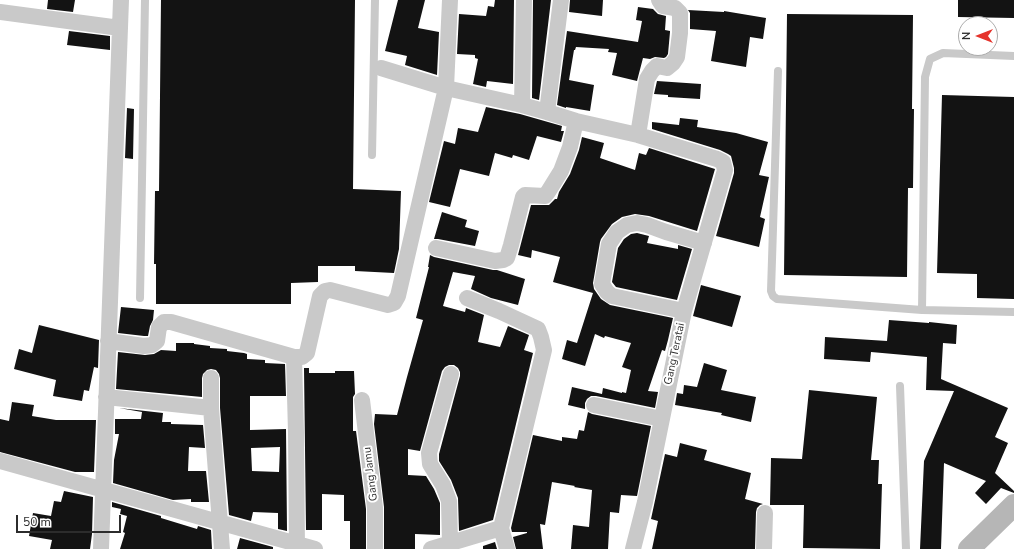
<!DOCTYPE html>
<html>
<head>
<meta charset="utf-8">
<style>
  body { margin:0 }
  #map { position:relative; width:1014px; height:549px; overflow:hidden; background:#fff; font-family:"Nunito Sans",sans-serif }
  canvas { display:block }
  .north { position:absolute; left:958px; top:16px; width:40px; height:40px; box-sizing:border-box; background:#fff; border:1px solid #ababab; border-radius:50%; rotate:270deg; font-size:11px; font-weight:700; line-height:16px; text-align:center; color:#2c2c2c }
  .north::after { content:''; display:block; margin:auto; width:14px; height:18px; background:#e5332c; clip-path:polygon(50% 0,100% 100%,50% 72%,0 100%) }
  .scale { position:absolute; left:16px; top:515px; width:105px; height:18px; box-sizing:border-box; border:2px solid #2c2c2c; border-top:0; padding-left:5px; font-size:12px; line-height:14px; white-space:nowrap; color:#2c2c2c; -webkit-text-stroke:3px #fff; paint-order:stroke }
</style>
</head>
<body>
<div id="map">
<canvas width="1014" height="549"></canvas>
<div class="north">N</div>
<div class="scale">50 m</div>
</div>
<script>
const g = document.querySelector('canvas').getContext('2d');
g.lineJoin = 'round';
function paint(path, color) { g.fillStyle = color; g.fill(path, 'evenodd'); }
const poly = rows => new Path2D(rows.map(r => 'M' + r).join(''));
function stroke(path, color, width, dash) { g.strokeStyle = color; g.lineWidth = width; g.lineCap = dash ? 'butt' : 'round'; g.setLineDash(dash || []); g.stroke(path); }
function label(font, color, halo, rows, align = 'center') {
  g.font = font + ' "Nunito Sans",sans-serif'; g.lineWidth = 4; g.setLineDash([]); g.textBaseline = 'middle'; g.strokeStyle = halo; g.fillStyle = color; for (const [text, x, y, turn = 0] of rows) {
    g.save(); g.translate(x, y); g.rotate((+turn || 0) * Math.PI / 180); g.textAlign = isNaN(turn) ? turn : align; if (halo) g.strokeText(text, 0, 0); g.fillText(text, 0, 0); g.restore();
  }
}
paint(poly([
  [48,0,75,0,73,12,47,9],
  [161,0,355,0,353,189,401,191,399,249,394,273,355,271,355,266,318,266,318,282,291,283,291,304,156,304,156,264,154,264,155,191,159,191],
  [398,0,425,0,418,28,439,32,437,75,405,65,407,56,385,51],
  [495,0,514,0,513,84,487,81,486,87,473,84,478,59,475,58,475,55,457,54,459,14,486,16,488,6,494,7],
  [533,0,551,0,539,100,532,98],
  [570,0,603,0,602,16,569,12],
  [958,0,1014,0,1014,18,958,17],
  [638,7,653,9,658,14,666,16,665,30,670,31,670,32,668,54,666,57,664,58,655,57,650,59,643,58,637,81,612,75,617,53,608,52,609,49,576,47,575,50,574,50,569,80,594,85,590,111,566,107,566,108,557,105,567,31,638,42,642,21,636,20],
  [688,10,724,12,724,11,766,18,763,39,750,37,746,67,711,61,716,31,690,29,690,13],
  [787,14,913,15,912,109,914,109,913,188,908,188,907,277,784,275],
  [69,31,110,36,110,50,67,45],
  [657,81,701,84,700,99,668,97,668,95,654,94],
  [942,95,1014,97,1014,299,977,298,977,274,937,273],
  [486,107,520,114,562,126,561,131,564,131,561,142,537,136,529,160,513,155,512,158,495,153,489,176,460,169,450,207,429,202,444,141,455,144,458,128,478,132],
  [127,108,134,109,133,159,125,158],
  [680,118,698,120,697,127,736,133,768,142,759,175,769,177,760,217,765,219,759,247,716,236,734,173,734,168,731,156,728,154,720,150,652,129,652,122,679,125],
  [582,137,604,143,600,158,635,170,639,153,646,155,649,148,715,169,697,231,649,216,635,214,622,217,612,224,601,239,600,242,593,283,594,289,601,299,610,305,673,318,668,340,665,351,662,350,648,391,658,392,655,408,596,396,591,396,587,399,585,403,585,409,568,405,572,387,602,394,603,388,622,393,622,392,626,393,631,370,622,367,631,343,605,336,604,338,595,334,585,366,562,359,567,340,577,343,593,293,553,282,560,257,532,250,531,258,518,255,531,205,549,205,555,199,557,199,559,192,570,174,579,150],
  [442,212,467,220,465,227,479,231,475,246,438,239,434,239],
  [637,233,649,236,647,243,678,249,678,245,692,249,677,300,616,287,612,282,618,248,624,239,631,234],
  [430,255,434,257,493,270,497,270,525,279,518,305,491,298,471,289,475,276,453,272,443,306,465,312,466,308,484,315,478,342,500,347,508,326,529,335,524,350,533,353,493,520,459,531,458,498,451,480,439,461,439,454,460,376,460,372,458,368,454,365,449,365,445,367,442,371,420,451,408,449,408,475,426,476,434,489,440,503,440,535,415,534,415,549,384,549,384,507,374,424,375,414,397,415,407,377,423,320,416,318,429,267,428,267],
  [701,285,741,296,732,327,693,316],
  [121,307,154,310,153,320,150,326,148,336,144,336,118,333],
  [889,320,929,323,929,322,957,325,956,344,943,343,941,379,1008,408,995,437,1008,443,995,473,1014,491,1014,493,1001,488,986,504,975,493,986,481,944,463,941,549,920,549,924,461,954,391,926,390,927,357,871,352,870,362,824,359,825,337,887,341],
  [39,325,99,340,98,368,94,367,89,391,84,390,82,401,53,396,56,380,14,369,19,349,32,353],
  [176,343,194,343,194,344,210,346,210,348,227,349,227,351,244,353,247,354,247,359,265,360,265,363,285,364,286,396,250,396,250,430,286,429,287,531,278,529,278,513,253,512,251,521,229,515,220,408,220,378,219,374,216,370,211,369,207,370,203,374,202,378,202,397,116,389,118,352,145,355,154,354,161,350,176,351],
  [280,447,279,472,252,471,251,448],
  [704,363,727,370,721,390,756,397,751,422,721,415,722,413,675,405,677,393,683,394,684,385,697,387],
  [304,368,309,368,309,373,335,373,335,371,354,371,355,394,353,397,353,431,356,431,366,509,366,549,350,549,350,521,344,521,344,495,322,494,322,530,306,530],
  [809,390,877,397,871,460,879,460,878,484,882,484,880,549,803,548,804,505,770,505,771,458,802,459],
  [12,402,34,405,32,416,56,420,96,420,94,472,75,472,0,452,0,419,9,421],
  [119,408,163,413,162,422,171,422,171,424,203,425,205,448,189,447,188,471,206,471,209,502,191,502,191,499,173,500,113,483,114,460,119,434,115,434,115,419,141,419,142,412],
  [588,412,592,414,651,426,637,496,621,495,619,513,610,512,608,549,571,549,573,525,589,527,592,490,574,487,575,486,552,482,545,525,540,524,543,549,516,549,513,537,527,533,527,532,512,532,511,528,533,435,562,441,562,437,577,439,579,430,584,431],
  [680,443,707,450,704,460,751,473,745,499,763,504,760,505,757,508,756,512,755,549,652,549,658,521,651,519,665,454,677,457],
  [64,491,93,497,92,534,90,549,50,549,52,540,29,536,33,513,51,516,54,501,61,502],
  [112,502,161,516,161,518,197,529,198,526,211,530,212,549,120,549,125,533,123,532,127,516,120,514,121,509,112,507],
  [240,538,273,547,273,549,237,549],
  [495,542,497,549,483,549,483,546]
]), '#131313');
stroke(poly([
  [778,71,771,291,773,296,777,299,922,310,1014,312],
  [372,155,375,0],
  [140,298,145,0],
  [922,310,925,77,930,59,943,53,1014,56],
  [900,386,906,549]
]), '#c9c9c9', 8);
stroke(poly([
  [0,12,120,28],
  [381,68,446,88,522,105,547,112,576,121,638,135,717,159,723,162,725,170,684,311,645,502,633,549],
  [522,105,524,0],
  [547,112,561,0],
  [638,135,647,79,652,71,657,66,667,68,673,63,677,57,680,33,680,13,675,8,663,6,659,0],
  [436,248,495,261,503,260,507,258,511,245,523,197,525,195,545,196,548,192,561,171,570,147,576,121],
  [467,298,499,311,538,329,541,337,544,350,501,528,507,549],
  [684,311,612,296,607,292,602,284,609,244,617,232,627,225,637,223,647,225,666,232,704,243],
  [108,341,144,346,152,345,157,341,159,327,164,322,171,322,294,357,302,357,307,353,320,296,325,291,330,290,388,305,394,303,398,296,446,88,450,0],
  [294,357,296,433,297,549],
  [211,378,211,408,222,549],
  [106,397,211,408],
  [362,400,375,508,375,549],
  [594,405,662,419],
  [0,461,315,549],
  [450,544,449,501,443,485,430,464,429,453,451,374],
  [101,549,121,0],
  [431,549,501,528],
  [764,549,765,513]
]), '#c9c9c9', 16);
stroke(poly([
  [969,549,1014,505]
]), '#b6b6b6', 22);
label('11px', '#2c2c2c', '#fff', [
  ["Gang Teratai",675,354,-78],
  ["Gang Jamu",371,474,-97]
]);
</script>
</body>
</html>
